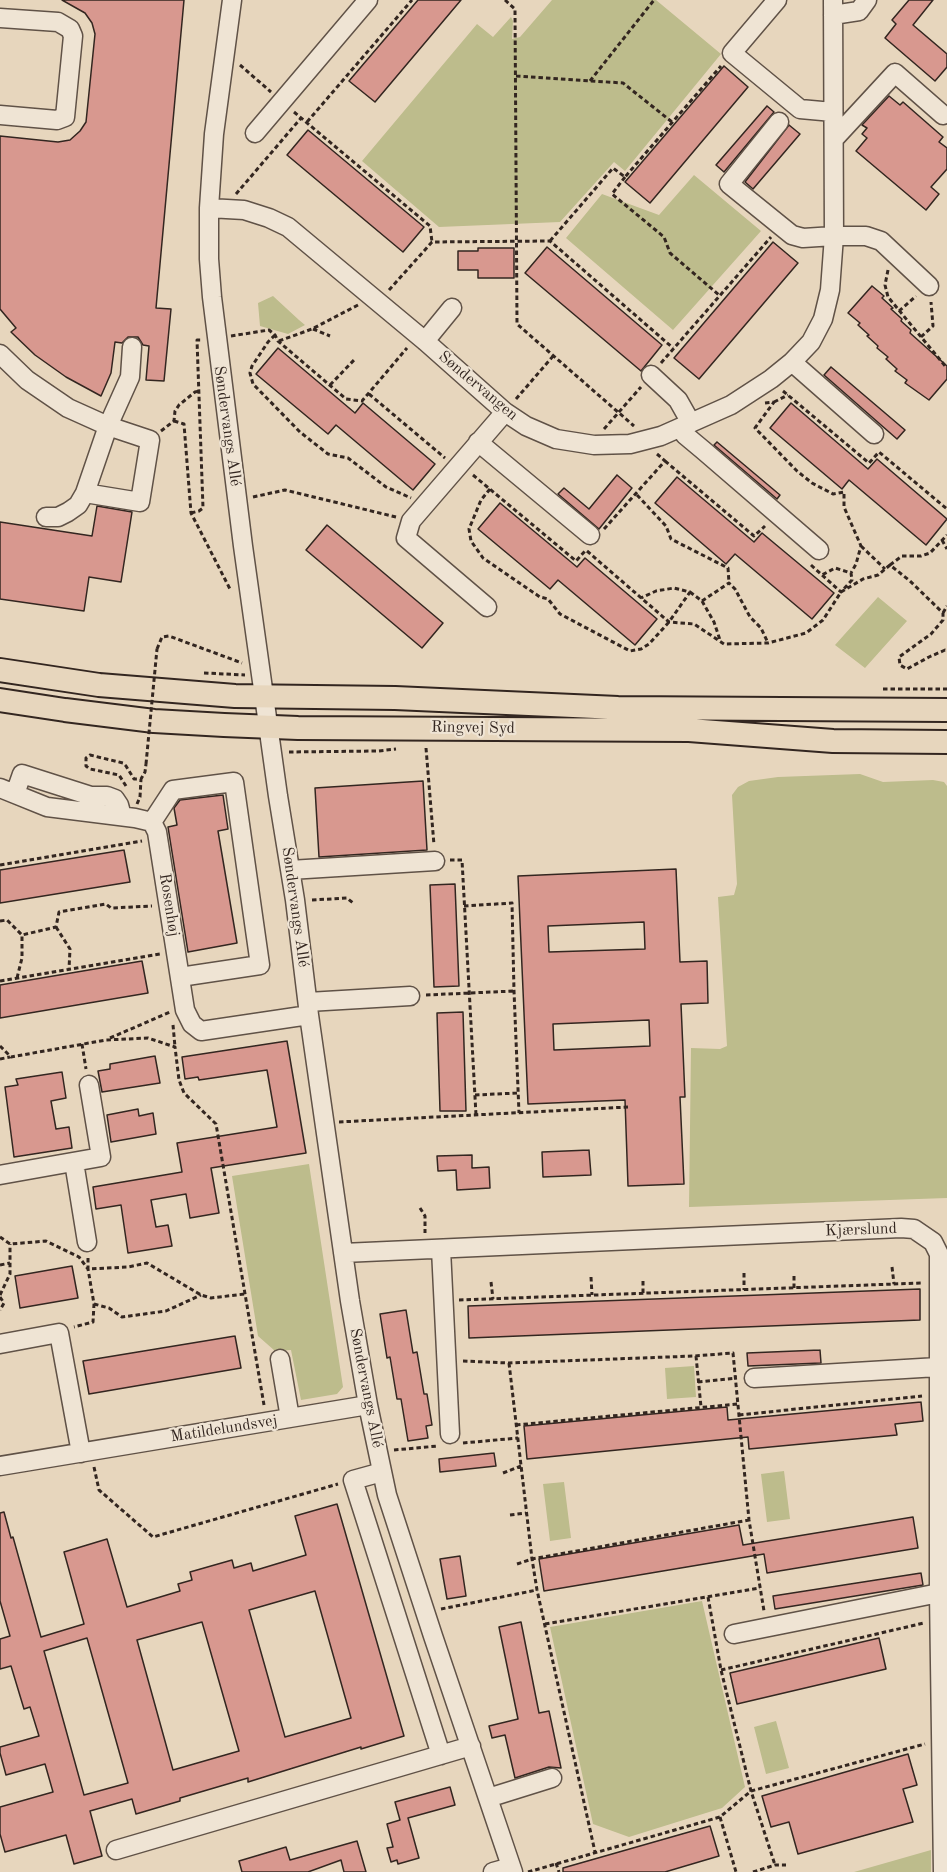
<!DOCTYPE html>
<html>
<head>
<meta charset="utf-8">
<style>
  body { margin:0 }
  canvas { display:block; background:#e7d6bd }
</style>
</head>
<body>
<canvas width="947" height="1872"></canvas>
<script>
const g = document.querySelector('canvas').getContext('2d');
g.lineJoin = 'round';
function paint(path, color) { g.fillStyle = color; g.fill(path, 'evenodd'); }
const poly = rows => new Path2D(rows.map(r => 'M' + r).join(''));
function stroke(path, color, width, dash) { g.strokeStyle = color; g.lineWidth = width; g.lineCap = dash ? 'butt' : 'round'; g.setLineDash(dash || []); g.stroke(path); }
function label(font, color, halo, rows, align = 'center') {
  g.font = font + ' "Old Standard TT",serif'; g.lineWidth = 4.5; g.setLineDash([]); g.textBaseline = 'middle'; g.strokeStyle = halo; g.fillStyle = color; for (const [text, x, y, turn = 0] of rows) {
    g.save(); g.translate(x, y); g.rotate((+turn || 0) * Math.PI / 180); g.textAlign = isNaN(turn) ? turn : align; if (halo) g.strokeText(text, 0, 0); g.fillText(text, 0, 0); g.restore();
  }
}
paint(poly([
  [552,0,656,0,721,54,625,171,614,162,560,222,439,227,362,161,477,24,493,37,511,17,513,21,512,39,520,37],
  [694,175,761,231,673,330,566,238,602,194,659,215],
  [273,296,299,320,305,325,288,334,260,326,258,303],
  [878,597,907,621,865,668,835,645],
  [860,774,883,782,933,780,944,782,947,786,947,1198,689,1207,691,1048,720,1049,727,1046,718,897,734,895,737,884,732,795,738,787,749,781,778,777],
  [309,1164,343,1387,337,1394,301,1400,291,1350,275,1351,258,1336,232,1176],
  [694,1366,696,1397,667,1399,665,1368],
  [784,1471,790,1519,767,1522,761,1474],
  [564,1482,571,1538,550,1541,543,1484],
  [702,1601,745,1787,722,1808,629,1837,593,1824,550,1627],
  [776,1721,789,1768,766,1774,754,1727],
  [931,1850,931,1872,854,1872]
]), '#bdbc8c');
const building = poly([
  [62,0,184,0,156,308,171,309,164,381,146,380,149,346,143,345,138,337,128,337,122,343,115,342,111,373,101,396,66,377,35,355,11,332,16,328,0,309,0,136,58,142,70,140,80,131,86,122,95,34,92,23,85,13,62,0],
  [418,0,461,0,375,102,349,81,418,0],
  [909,0,933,0,913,25,947,54,947,67,935,81,885,38,896,24,892,20,909,0],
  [724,66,748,87,650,203,625,182,724,66],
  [889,96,900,105,903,102,943,137,939,142,947,148,947,169,931,187,939,194,926,210,856,151,867,138,862,134,867,128,862,125,889,96],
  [767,106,774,112,724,172,716,165,767,106],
  [789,125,800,134,753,189,745,182,789,125],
  [308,130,424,227,403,252,287,155,308,130],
  [773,242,798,263,699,379,674,358,773,242],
  [547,247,662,345,641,371,525,273,547,247],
  [478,248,514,248,514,278,478,278,478,270,458,270,458,251,478,251,478,248],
  [872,286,884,296,882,298,893,308,891,309,902,319,901,321,911,330,910,333,947,366,947,379,929,400,905,383,907,380,895,371,897,369,886,359,888,357,877,348,878,346,867,336,869,335,858,325,860,323,848,313,872,286],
  [278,348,355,413,363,403,435,464,413,490,336,425,328,434,256,374,278,348],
  [831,367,905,430,897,439,824,375,831,367],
  [791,403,868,469,877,459,947,519,926,545,849,480,842,489,770,428,791,403],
  [717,442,780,495,777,499,714,445,717,442],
  [617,475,632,488,599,529,558,494,564,488,589,509,617,475],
  [677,477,754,542,762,533,834,593,812,619,735,554,726,564,655,503,677,477],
  [500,503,577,567,585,558,657,619,635,645,558,580,550,589,478,529,500,503],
  [97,506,132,512,121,582,89,577,84,611,0,599,0,522,92,536,97,506],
  [327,525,443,623,422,648,306,550,327,525],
  [423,781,427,850,319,857,315,788,423,781],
  [223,795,228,829,218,831,237,943,188,952,168,827,177,825,174,808,180,800,223,795],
  [124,850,130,882,0,903,0,870,124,850],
  [676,869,680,962,707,961,708,1003,681,1004,685,1097,680,1097,684,1184,628,1186,625,1100,528,1104,518,876,676,869],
  [644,922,645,949,549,952,548,926,644,922],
  [649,1020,650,1046,554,1050,553,1024,649,1020],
  [455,884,459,986,434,987,430,885,455,884],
  [142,961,148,993,0,1018,0,985,142,961],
  [463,1012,466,1111,440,1111,437,1013,463,1012],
  [287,1041,306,1153,211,1168,219,1213,190,1218,186,1194,151,1200,156,1227,168,1225,172,1246,128,1253,121,1205,96,1209,93,1187,182,1172,177,1143,277,1127,267,1070,199,1080,198,1077,185,1079,182,1057,287,1041],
  [155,1056,160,1083,102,1092,98,1071,110,1069,110,1064,155,1056],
  [62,1072,66,1098,51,1101,56,1129,69,1127,72,1148,14,1157,5,1087,18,1085,16,1079,62,1072],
  [138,1109,139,1116,153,1113,156,1134,111,1142,107,1115,138,1109],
  [589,1150,591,1175,543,1177,542,1152,589,1150],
  [472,1155,472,1168,489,1167,490,1188,457,1190,456,1170,438,1171,437,1156,472,1155],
  [72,1266,78,1298,20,1308,15,1276,72,1266],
  [920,1289,920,1320,469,1338,468,1306,920,1289],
  [406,1310,413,1353,417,1352,424,1394,427,1394,432,1425,426,1426,428,1438,408,1441,401,1399,397,1399,390,1357,387,1358,380,1314,406,1310],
  [235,1336,241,1368,89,1394,83,1361,235,1336],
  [820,1350,821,1363,748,1366,747,1353,820,1350],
  [921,1402,923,1421,895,1424,897,1435,749,1449,748,1437,527,1459,524,1426,727,1407,728,1420,921,1402],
  [494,1453,496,1466,440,1472,439,1459,494,1453],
  [337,1504,404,1736,361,1749,361,1747,248,1782,248,1778,180,1798,180,1801,136,1814,132,1799,90,1811,102,1856,74,1864,66,1835,5,1852,0,1834,0,1807,53,1792,45,1764,6,1775,0,1753,0,1747,39,1736,30,1707,24,1709,11,1666,0,1669,0,1639,10,1636,0,1601,0,1513,4,1512,11,1538,13,1537,41,1637,84,1624,64,1552,107,1539,127,1607,180,1591,178,1584,192,1580,190,1572,232,1560,234,1568,251,1563,253,1571,306,1555,295,1516,337,1504],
  [315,1591,351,1718,285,1737,249,1610,315,1591],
  [202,1622,239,1751,173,1770,137,1640,202,1622],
  [87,1638,128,1783,84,1795,44,1651,87,1638],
  [913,1517,918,1548,767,1573,764,1554,544,1591,539,1559,739,1525,743,1545,913,1517],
  [460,1556,466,1596,447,1599,440,1559,460,1556],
  [921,1573,923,1585,775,1609,773,1596,921,1573],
  [521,1622,539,1713,549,1711,561,1768,549,1767,515,1778,505,1735,492,1738,489,1726,518,1719,499,1627,521,1622],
  [879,1638,886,1669,737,1704,730,1673,879,1638],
  [908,1754,917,1785,903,1789,913,1822,798,1854,789,1822,771,1827,762,1796,908,1754],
  [450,1787,455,1805,408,1818,419,1858,398,1864,397,1860,391,1862,387,1848,393,1847,387,1824,400,1820,395,1802,450,1787],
  [710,1826,719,1856,665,1872,563,1872,563,1868,710,1826],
  [357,1841,366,1872,344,1872,341,1860,308,1872,242,1872,239,1861,286,1847,290,1860,357,1841]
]);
paint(building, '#d8988f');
stroke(building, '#332620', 1.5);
const minor = poly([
  [232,0,214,134,209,208,209,259,212,297,243,546,278,796,295,900,309,1015,350,1301,368,1405,387,1495,433,1636,513,1872],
  [777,0,732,53,800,109,833,112],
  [833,15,859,11,867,0],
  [0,18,58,22,70,29,73,36,65,117,57,120,0,115],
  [779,122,729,184,792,235,803,238,834,236,866,236,881,241,929,286],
  [255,133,368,0],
  [834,139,895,73,943,115],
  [209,208,244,210,269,218,288,227,425,341,505,412,526,426,556,439,594,445,630,444,661,436,731,405,771,379,792,362,811,342,823,319,830,290,834,236,833,0],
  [425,341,452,308],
  [0,354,27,380,68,408,108,426,150,440,140,502,85,493],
  [792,362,874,434],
  [651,375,678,400,691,423],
  [682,427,685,435,703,450,819,550],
  [478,442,590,535],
  [46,517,58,517,68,512,78,505,85,493,108,426,130,377,132,347],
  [487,607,406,538,411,521,505,412],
  [0,788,47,807,135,818,152,822,157,832,185,1010,192,1024,201,1031,309,1015],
  [15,794,22,774,91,796,107,796,115,799,119,805,122,816],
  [152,822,173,790,234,782,260,965,180,977],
  [290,870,435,861],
  [308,1002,410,996],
  [74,1162,87,1242],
  [0,1175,101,1157,89,1085],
  [441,1249,450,1434],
  [343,1253,901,1228,914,1229,933,1242,939,1254,939,1593,943,1872],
  [0,1344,59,1333,81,1453],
  [280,1359,290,1418],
  [754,1378,938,1367],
  [0,1466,368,1405],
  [382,1472,353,1480,441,1755],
  [734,1634,939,1593],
  [488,1798,552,1778],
  [116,1850,471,1746],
  [493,1872,511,1867]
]);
const major = poly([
  [0,670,99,685,235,696,395,698,618,708,947,710],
  [0,700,65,710,154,721,224,725,298,728,689,730,833,741,947,742]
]);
stroke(minor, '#605247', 21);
stroke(major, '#332620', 26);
stroke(poly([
  [505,0,515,9,517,324,634,426],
  [240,65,271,92],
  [516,76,623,83,672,122],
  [590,81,654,0],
  [294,112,430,226,432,242],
  [307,122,412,0],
  [625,177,612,194,664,237,670,253,719,295],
  [236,194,301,118],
  [550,241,613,168,625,177,721,66],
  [888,270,885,285,888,297,946,367],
  [389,290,432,242,550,241,673,348],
  [899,311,916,296],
  [313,329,330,336],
  [275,335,268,342,252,366,250,373,253,384,300,432,328,454,348,458,386,487,411,498],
  [231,336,269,330,275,335,278,341,346,399,362,401,407,348],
  [921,337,933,326,931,302],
  [279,341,312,329,358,305],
  [661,363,771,237],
  [330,385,355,359],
  [783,391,869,463,879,452,947,509],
  [369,394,445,458],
  [516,399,554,355],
  [774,402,788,395],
  [765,403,774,402,755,428,797,471,812,483,833,494,844,492,844,507,861,546,856,564,851,573],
  [174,421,184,424,191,513,231,591],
  [604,429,641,387],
  [161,431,174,421,175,411,179,405,195,392,199,391],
  [665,461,754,536,765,526],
  [473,475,576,561,586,550],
  [490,489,481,500,469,529,471,541,483,558,540,597,548,599,560,614,630,651,641,649,649,644,669,622,690,592,674,588,656,591,641,598],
  [637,495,666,526,671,539,728,568,729,583],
  [253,497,285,490,396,517],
  [191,513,199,511,203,508,197,340,201,340],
  [604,529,665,461,657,454],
  [942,540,947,549],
  [861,546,885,569],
  [587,551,669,622,694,624,724,644,768,643,806,633,823,620,841,592,863,579,878,575,890,565,910,581,943,613,943,620,931,634,899,657,900,665,907,669,929,657,945,650,947,651],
  [811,565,841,592,852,580,851,573,835,568,822,575],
  [890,565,902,556,921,556,930,553,947,535],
  [690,592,702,601,714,622,720,640],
  [702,601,729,583,735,589,750,617,761,628,768,643],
  [943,613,947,606],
  [157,649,162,637,169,636,242,663],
  [204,673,245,675],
  [883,689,947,689],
  [426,748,434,845],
  [289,752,378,751,396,749],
  [126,786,119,775,90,769,86,766,86,758,90,755,123,763,126,766,134,779,141,779,145,772,146,764],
  [137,804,140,797,141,779],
  [450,860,462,860,476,1115],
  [0,865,142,841],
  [312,900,347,898,353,903],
  [464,906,512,903,514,991,519,1113],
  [0,921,7,920,22,935,56,927,59,912,106,904,111,908,152,906],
  [56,927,70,949,69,969],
  [17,978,22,958,22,935],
  [0,981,160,954],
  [426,995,514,991],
  [173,1025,175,1047],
  [110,1038,170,1012],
  [82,1044,86,1069],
  [0,1046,11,1057,106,1040,148,1038,175,1047,179,1080,184,1093,216,1124,264,1405],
  [0,1059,10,1057],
  [475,1095,518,1093],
  [339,1122,628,1107],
  [420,1208,425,1216,425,1233],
  [0,1237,10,1244,46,1241,79,1257,88,1269,94,1304,93,1322,74,1327],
  [88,1258,88,1269,128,1267,147,1263,201,1295,211,1298,245,1294],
  [0,1265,10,1263],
  [892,1267,894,1284],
  [744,1273,744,1290],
  [591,1277,592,1295],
  [491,1282,493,1299],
  [794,1288,794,1274],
  [643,1293,643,1278],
  [0,1295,10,1274,10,1244],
  [0,1297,4,1303,0,1310],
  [459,1300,922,1283],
  [94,1304,109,1308,122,1317,166,1311,201,1295],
  [696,1356,701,1407],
  [463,1361,509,1363,694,1356,733,1353,749,1520,764,1611],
  [509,1363,532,1559,537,1590,595,1852],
  [698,1382,737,1378],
  [739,1415,922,1396],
  [516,1425,738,1404],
  [463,1443,518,1438],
  [394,1450,438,1446],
  [94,1467,99,1490,153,1537,338,1484],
  [503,1473,521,1466],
  [510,1515,526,1513],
  [517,1564,532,1559,749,1520],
  [708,1597,721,1670,751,1791,775,1865],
  [441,1609,537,1590],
  [545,1624,760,1588],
  [721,1670,924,1623],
  [720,1817,736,1872],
  [556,1863,559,1872],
  [528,1872,720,1817,751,1791,925,1744],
  [753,1872,775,1865,786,1865]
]), '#332620', 3, [4.5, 3]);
stroke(minor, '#efe4d4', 18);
stroke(major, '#e7d6bd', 22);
stroke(poly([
  [146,764,157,649]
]), '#332620', 3, [4.5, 3]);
label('16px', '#332620', '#efe4d4', [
  ["Søndervangen",478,386,40],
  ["Søndervangs Allé",227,426,82],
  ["Ringvej Syd",473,728,1],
  ["Rosenhøj",169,905,81],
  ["Søndervangs Allé",295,907,82],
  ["Kjærslund",861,1230,-2],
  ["Søndervangs Allé",366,1388,79],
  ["Matildelundsvej",224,1429,-9]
]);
</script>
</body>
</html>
